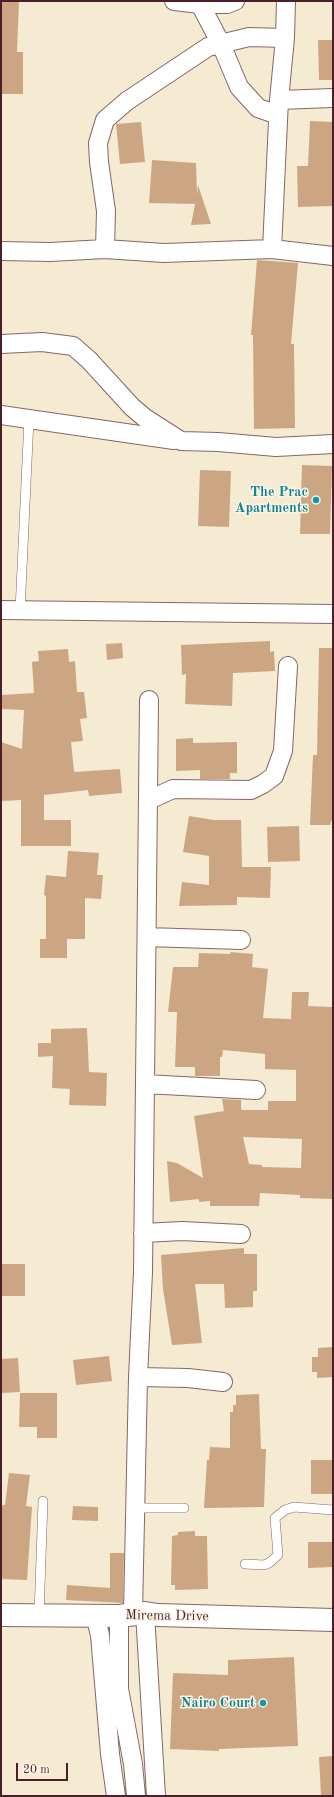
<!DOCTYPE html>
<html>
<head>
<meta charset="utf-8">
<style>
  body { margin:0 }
  #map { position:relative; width:334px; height:1797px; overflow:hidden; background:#f5ebd2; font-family:"Old Standard TT",serif }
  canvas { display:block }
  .frame { position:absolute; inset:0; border:2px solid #4a1f2b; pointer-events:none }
  .scale { position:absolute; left:16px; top:1763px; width:52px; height:18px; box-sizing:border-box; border:2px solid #4a1f2b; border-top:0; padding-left:5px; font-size:12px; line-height:14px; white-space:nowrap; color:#4a1f2b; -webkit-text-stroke:3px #fcf5e5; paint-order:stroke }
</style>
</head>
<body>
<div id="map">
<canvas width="334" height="1797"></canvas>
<div class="frame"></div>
<div class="scale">20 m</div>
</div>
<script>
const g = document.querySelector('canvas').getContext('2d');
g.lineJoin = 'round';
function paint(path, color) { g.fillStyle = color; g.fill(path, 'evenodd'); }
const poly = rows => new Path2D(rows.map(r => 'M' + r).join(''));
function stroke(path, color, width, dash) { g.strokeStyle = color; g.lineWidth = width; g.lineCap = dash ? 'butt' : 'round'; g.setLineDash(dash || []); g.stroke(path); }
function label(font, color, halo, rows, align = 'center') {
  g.font = font + ' "Old Standard TT",serif'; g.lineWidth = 3; g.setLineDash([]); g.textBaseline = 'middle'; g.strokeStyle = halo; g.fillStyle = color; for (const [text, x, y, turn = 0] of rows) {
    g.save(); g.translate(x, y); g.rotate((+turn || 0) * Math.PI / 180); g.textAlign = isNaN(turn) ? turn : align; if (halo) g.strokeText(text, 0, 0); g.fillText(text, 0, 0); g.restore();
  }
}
paint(poly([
  [1,1,19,1,17,52,23,52,23,94,1,94],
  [318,40,333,40,333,80,319,80],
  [310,121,333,122,333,206,298,207,297,166,308,166],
  [141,122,145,162,120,164,116,124],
  [152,160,196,163,197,195,198,185,211,224,191,225,195,204,149,203],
  [257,260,298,263,291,344,294,344,295,428,254,429,253,335,251,335],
  [302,465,332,466,330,534,300,534],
  [200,470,231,471,229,527,198,526],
  [270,641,270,652,274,651,275,671,233,673,232,706,185,704,186,674,182,675,181,645],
  [122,643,123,658,107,660,106,644],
  [319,648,333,648,333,821,331,821,330,825,310,825,313,755,317,755],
  [68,649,69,662,75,661,77,692,84,692,87,718,80,719,83,741,71,742,74,771,75,772,120,769,122,793,89,796,88,790,44,795,44,820,71,820,71,846,21,846,21,800,1,801,1,742,22,749,24,710,1,709,1,695,34,693,32,662,39,661,38,651],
  [193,738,193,743,237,742,237,773,230,773,230,779,200,779,200,770,176,771,176,739],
  [189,816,214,820,241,820,242,867,271,867,270,898,237,897,237,905,179,906,182,882,209,885,209,856,183,852],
  [299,826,300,861,268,862,267,827],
  [68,851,99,853,97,875,103,875,101,899,85,898,85,939,67,939,67,958,40,958,40,939,46,939,46,896,44,895,46,875,66,877],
  [231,952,253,954,252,967,268,969,263,1018,291,1019,292,992,309,992,308,1006,333,1007,333,1199,300,1198,300,1195,260,1193,259,1206,210,1206,210,1201,199,1202,199,1199,170,1202,167,1161,177,1163,203,1178,194,1116,224,1111,222,1099,241,1100,241,1109,243,1110,268,1110,268,1101,296,1101,296,1070,265,1069,265,1054,223,1050,222,1057,220,1057,220,1076,195,1076,195,1067,175,1067,177,1012,168,1012,173,967,198,967,199,953,230,954],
  [243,1137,302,1139,301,1168,262,1167,262,1165,249,1164],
  [87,1028,89,1072,107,1073,106,1106,69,1105,70,1089,52,1088,53,1056,38,1057,38,1043,51,1043,51,1029],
  [244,1248,244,1254,257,1254,257,1291,253,1291,253,1307,225,1308,224,1284,195,1284,202,1343,172,1345,163,1289,161,1255],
  [1,1264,25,1264,25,1296,1,1296],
  [333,1347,333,1377,317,1378,317,1372,312,1372,312,1357,318,1357,318,1348],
  [109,1356,112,1381,76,1385,73,1360],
  [18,1358,20,1392,1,1393,1,1359],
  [20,1393,57,1393,57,1438,37,1438,37,1427,19,1427],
  [259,1394,261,1449,266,1449,264,1507,204,1508,207,1460,209,1460,210,1447,230,1448,230,1412,233,1412,233,1405,236,1405,236,1395],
  [311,1460,333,1460,333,1494,311,1494],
  [9,1473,30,1475,26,1506,32,1507,27,1580,1,1579,1,1505,5,1505],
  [73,1506,98,1507,98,1521,72,1520],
  [195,1531,195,1536,207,1536,208,1589,175,1590,175,1585,171,1585,172,1536,178,1535,178,1532],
  [308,1542,333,1542,333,1567,308,1568],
  [110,1553,124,1553,123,1603,66,1600,67,1585,110,1588],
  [294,1657,298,1746,219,1749,219,1751,170,1749,173,1673,228,1675,228,1660],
  [333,1756,333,1796,321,1796,319,1757]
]), '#cca683');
const service = poly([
  [20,611,29,419],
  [135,1508,184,1508],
  [245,1564,264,1565,269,1563,278,1555,275,1518,285,1510,294,1507,333,1510],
  [39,1615,43,1501]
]);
const minor = poly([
  [174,1,200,4,227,4,235,1],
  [200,4,221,44,239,87,258,108,278,115],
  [279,100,333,98],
  [105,249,106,211,99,162,98,143,105,120,127,101,208,47,249,37,285,38],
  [272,249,279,100,285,38,286,1],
  [1,251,50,252,105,249,164,253,272,249,333,256],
  [1,344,42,342,73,346,89,360,132,407,145,418,181,441,218,442,276,447,333,444],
  [1,415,174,440],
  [1,610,333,614],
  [149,800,173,789,251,790,263,784,274,776,283,751,288,666],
  [147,937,241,940],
  [145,1084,256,1090],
  [143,1233,182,1231,241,1234],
  [138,1377,188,1378,223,1382],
  [133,1613,138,1377,143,1272,149,700],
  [145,1613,156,1796],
  [95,1615,100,1635,110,1754,116,1796],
  [119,1616,119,1689,133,1764,136,1796]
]);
const tertiary = poly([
  [1,1615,119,1616,145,1613,158,1615,333,1620]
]);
stroke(service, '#866665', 10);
stroke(minor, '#866665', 20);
stroke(tertiary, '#866665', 24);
stroke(service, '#fff', 9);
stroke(minor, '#fff', 18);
stroke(tertiary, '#fff', 22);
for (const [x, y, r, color] of [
  [316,500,4,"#0f9aa8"],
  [263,1703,4,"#0f9aa8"]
]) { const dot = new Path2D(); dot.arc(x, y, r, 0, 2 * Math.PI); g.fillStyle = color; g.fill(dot); stroke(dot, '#fcf5e5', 1.5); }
label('bold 14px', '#0d838f', '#fcf5e5', [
  ["The Prac",308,492],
  ["Apartments",308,508],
  ["Nairo Court",255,1703]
], 'right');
label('14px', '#4a1f2b', '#fcf5e5', [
  ["Mirema Drive",167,1616,1]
]);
</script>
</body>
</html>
